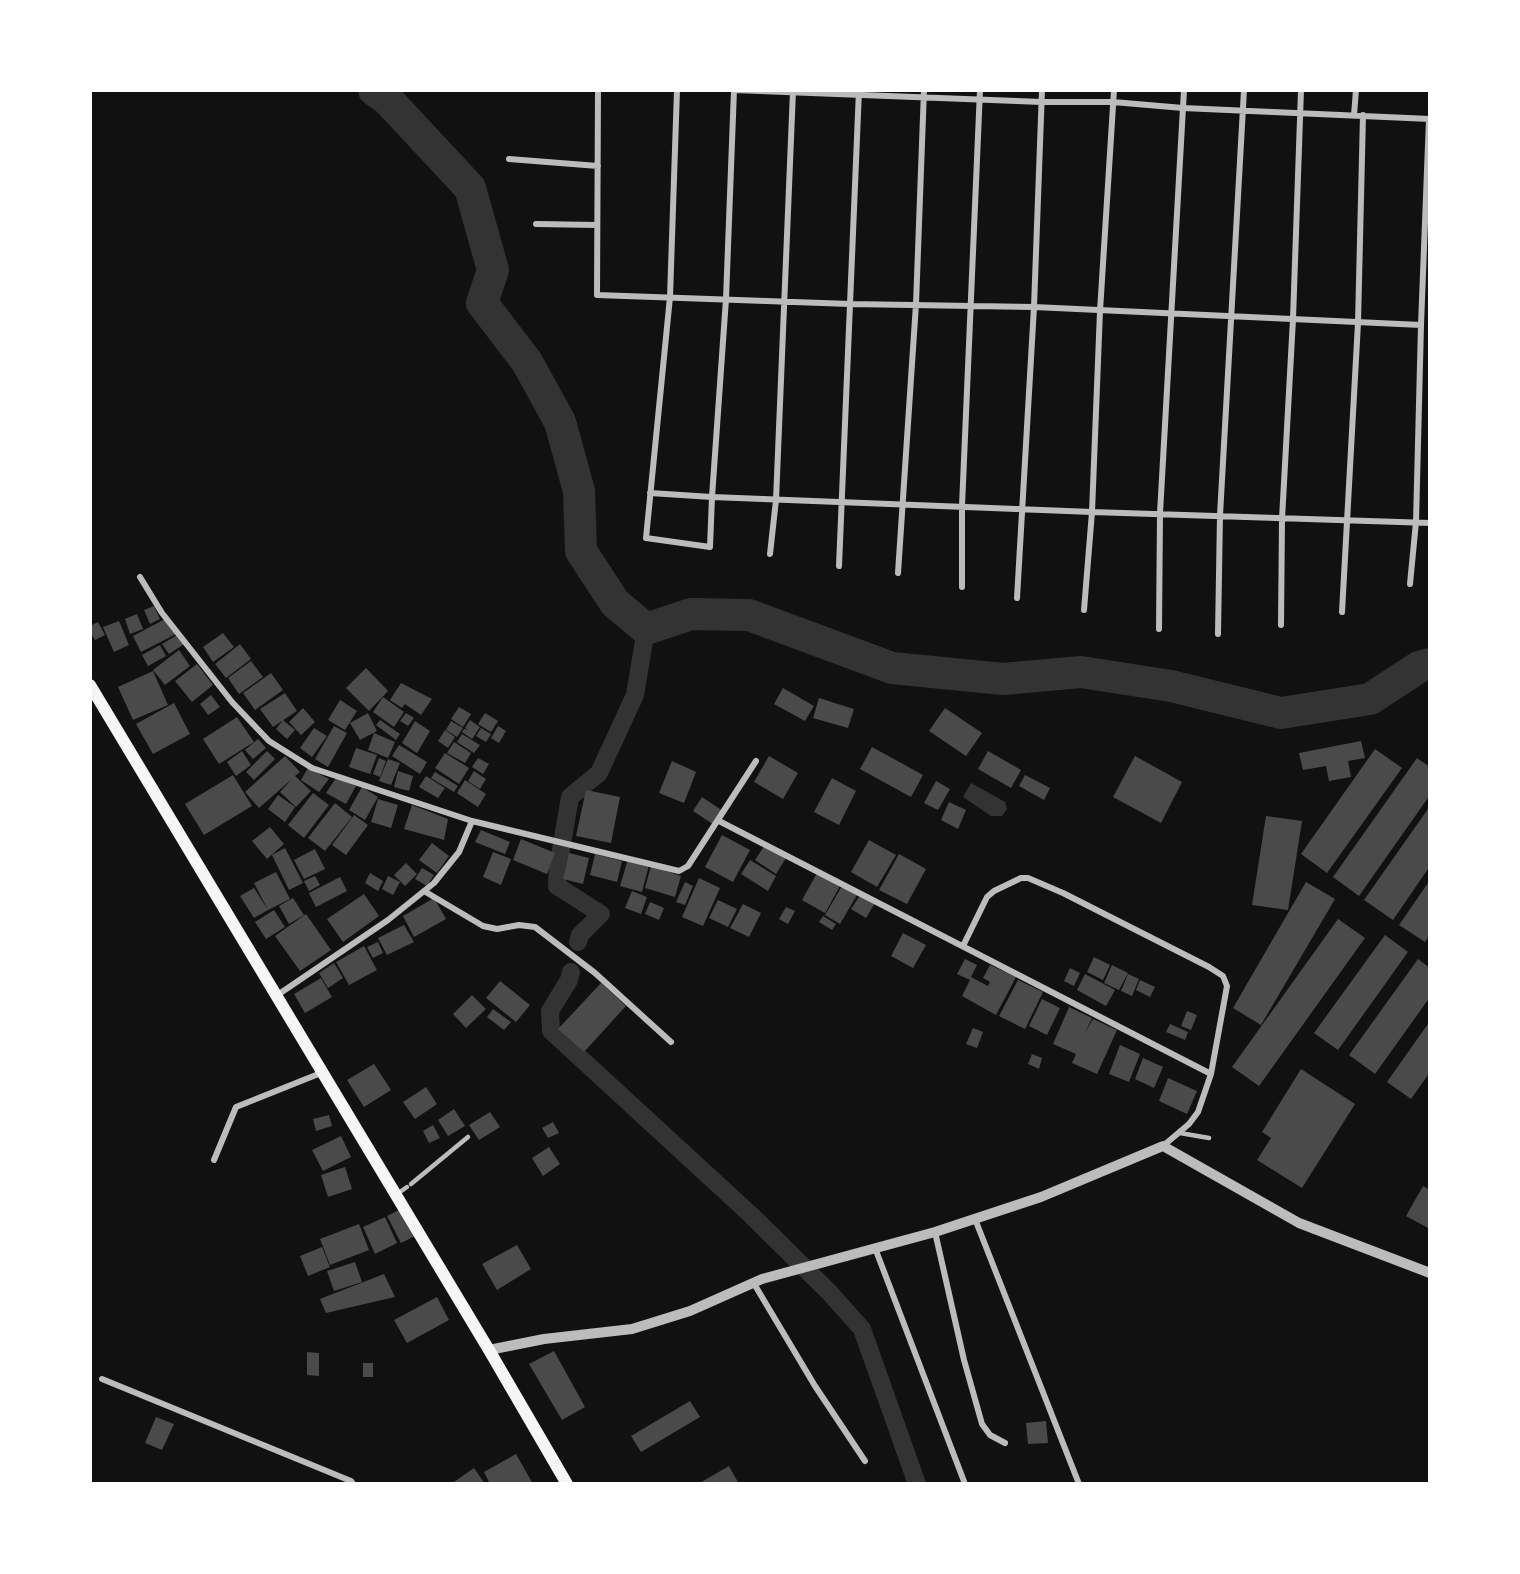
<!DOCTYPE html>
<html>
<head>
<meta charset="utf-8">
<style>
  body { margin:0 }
  #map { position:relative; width:1520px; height:1574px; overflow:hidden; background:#111; font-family:Signika,sans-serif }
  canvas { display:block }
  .frame { position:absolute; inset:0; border:92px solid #fff; pointer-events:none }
</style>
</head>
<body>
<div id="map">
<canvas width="1520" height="1574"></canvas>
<div class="frame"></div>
</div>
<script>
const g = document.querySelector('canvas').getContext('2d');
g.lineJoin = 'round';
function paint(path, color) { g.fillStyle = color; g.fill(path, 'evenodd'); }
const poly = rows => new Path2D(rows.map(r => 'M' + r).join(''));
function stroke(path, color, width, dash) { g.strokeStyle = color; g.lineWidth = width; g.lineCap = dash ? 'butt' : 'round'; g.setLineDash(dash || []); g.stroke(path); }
paint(poly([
  [971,783,1005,802,1007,809,1002,816,991,816,963,797]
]), '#333');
stroke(poly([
  [578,942,580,935,601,914,557,886,558,867,570,797,599,773,635,695,646,629],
  [571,972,569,980,550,1011,551,1031,751,1215,829,1292,862,1329,917,1484]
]), '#333', 18);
stroke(poly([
  [374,90,388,100,470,188,493,270,482,303,527,362,560,422,579,491,581,551,615,603,646,629,691,614,749,615,892,668,1003,679,1081,672,1171,686,1281,713,1370,699,1419,667,1430,664]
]), '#333', 32);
paint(poly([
  [154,606,160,619,150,624,144,610],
  [137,614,143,629,130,634,125,619],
  [165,619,176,634,141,652,133,636],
  [119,621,129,645,114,652,103,627],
  [98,622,105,635,95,640,90,632,90,626],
  [223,633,234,647,213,662,203,647],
  [177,635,184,644,169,654,162,644],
  [240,644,251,659,226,678,215,664],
  [160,645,166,656,148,666,142,655],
  [179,650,190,666,165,685,153,670],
  [251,661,263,677,239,694,228,678],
  [197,664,213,685,192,702,175,681],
  [366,668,388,691,369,711,346,688],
  [153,671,168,705,133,720,118,687],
  [271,673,283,690,255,710,243,693],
  [401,683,432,699,421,715,405,704,402,708,390,700],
  [783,688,814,706,805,721,774,704],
  [285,693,297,711,273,727,260,709],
  [211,695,220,707,208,715,200,704],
  [383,697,404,712,394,727,373,712],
  [819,698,854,709,848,728,813,718],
  [340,700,357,711,345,730,328,720],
  [174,703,190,734,153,754,136,724],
  [459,707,471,714,463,727,451,719],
  [303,708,315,722,301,735,289,722],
  [945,708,982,733,966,756,929,731],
  [368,713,377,731,360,740,350,723],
  [406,713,414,718,408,726,400,721],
  [485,713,498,721,491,732,478,724],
  [237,717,254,742,219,764,203,739],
  [283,720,295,730,287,739,276,729],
  [380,720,400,734,396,740,376,725],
  [470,720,480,727,472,739,462,732,464,729,468,730,465,728],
  [415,721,430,731,417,753,402,743],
  [451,721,463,728,457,737,446,730],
  [334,726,347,733,328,767,315,759],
  [498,726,506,731,499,743,491,738],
  [314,728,327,736,312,757,300,748],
  [481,728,491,734,486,742,476,736],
  [445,730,455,737,448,748,438,741],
  [374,733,395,742,388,758,368,750],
  [462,734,480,745,474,753,457,742],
  [258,739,266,748,253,759,245,750],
  [1361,741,1365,758,1348,761,1351,777,1329,781,1326,766,1303,770,1299,753],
  [454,742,471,753,465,763,447,753],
  [399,745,427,762,420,774,392,756],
  [872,747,923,775,911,797,860,769],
  [356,748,377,755,370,774,349,767],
  [1375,749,1402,768,1327,873,1301,854],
  [242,751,251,765,236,776,227,762],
  [267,751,275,759,254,780,246,772],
  [988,751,1021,770,1011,788,978,769],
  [445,753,469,768,459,784,435,768],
  [285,756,300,772,295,776,311,791,296,807,280,792,292,779,259,808,245,792],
  [769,756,798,773,783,799,754,782],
  [1135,756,1182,782,1161,823,1113,797],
  [379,758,386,761,380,777,373,774],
  [478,758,489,764,483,774,472,767],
  [1417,758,1430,767,1430,795,1359,896,1333,877],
  [388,759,400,763,391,785,379,781],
  [672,761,696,772,684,803,659,793],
  [308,768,329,779,319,792,301,780],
  [398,771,413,776,409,791,394,787],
  [474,771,486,779,480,789,468,781],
  [435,772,458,786,454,792,431,778],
  [233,775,252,806,204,835,185,804],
  [1025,775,1050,788,1044,800,1019,786],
  [426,776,445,788,438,798,419,787],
  [336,778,356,786,346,804,326,793],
  [832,778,856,791,839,825,814,812],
  [465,780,486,794,478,807,457,793],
  [936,781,950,789,938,810,924,803],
  [362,787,378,797,365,820,349,810],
  [586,790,620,797,611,843,576,836],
  [313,793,329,805,304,838,288,825],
  [278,795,295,807,285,822,268,809],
  [702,797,723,811,714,825,693,811],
  [378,799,398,805,391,828,371,822],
  [949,802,966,810,958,829,941,820],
  [335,803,352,817,325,851,308,838],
  [412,805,448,819,444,840,404,829],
  [1430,806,1430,866,1393,920,1364,900],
  [354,815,368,825,346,855,332,845],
  [1266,816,1302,821,1288,910,1252,905],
  [270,827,284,844,267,859,252,841],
  [481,830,510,842,505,854,475,842],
  [722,835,750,850,733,882,705,867],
  [521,839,555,853,547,874,513,860],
  [869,840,896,855,877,887,851,872],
  [432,843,449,856,437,873,419,860],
  [765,845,786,858,776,874,755,860],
  [285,848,303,883,289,890,272,855],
  [315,849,325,869,304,879,294,860],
  [493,852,511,859,501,885,483,877],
  [569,853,589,858,583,884,563,879],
  [595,854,622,861,617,882,590,875],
  [899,854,926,869,907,904,879,890],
  [628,859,649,865,642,892,620,886],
  [750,860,776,876,768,891,741,874],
  [406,863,417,874,405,886,394,875],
  [651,866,681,876,675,897,645,888],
  [422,868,434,875,427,886,415,879],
  [276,872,290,899,268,910,254,883],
  [370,873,383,881,378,891,365,883],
  [817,873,840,886,825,913,802,900],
  [315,876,320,885,309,891,304,881],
  [388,876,400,882,393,895,382,889],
  [340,877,347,891,316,907,309,893],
  [699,878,720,888,703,926,682,917],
  [1430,880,1430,935,1425,942,1399,925],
  [685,882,693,886,685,905,676,902],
  [1306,882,1335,899,1261,1025,1233,1008],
  [842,886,857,895,840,924,825,915],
  [254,888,268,910,254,918,240,896],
  [632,891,647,897,641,914,625,908],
  [364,894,379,916,343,942,327,919],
  [861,894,875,903,866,918,851,909],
  [293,898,304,915,289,924,279,906],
  [434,898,446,919,414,937,403,916],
  [718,900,737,909,728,927,709,918],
  [650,902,664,908,659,920,645,914],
  [743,904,761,913,749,937,730,928],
  [786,907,795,911,788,924,779,919],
  [274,910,285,927,266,939,255,922],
  [306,914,331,950,300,971,275,936],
  [823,916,836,924,832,930,819,922],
  [1338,919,1365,938,1259,1086,1232,1067],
  [404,925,414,942,387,955,378,938],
  [903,933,926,945,913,968,891,956],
  [1385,935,1408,952,1338,1050,1314,1033],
  [378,942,383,953,373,958,367,947],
  [364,946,377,970,349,985,336,962],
  [1094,957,1110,965,1103,980,1087,972],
  [965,959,977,965,971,977,988,986,990,982,983,978,990,965,1016,977,996,1015,962,996,970,980,957,974],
  [1418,959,1430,968,1430,997,1375,1074,1349,1055],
  [334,963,343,978,328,988,319,973],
  [1112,965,1128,973,1119,990,1104,983],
  [1070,968,1080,973,1074,986,1064,981],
  [1085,974,1115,990,1106,1006,1077,990],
  [1128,974,1139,979,1132,996,1121,991],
  [321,978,332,997,305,1013,294,994],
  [1018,980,1043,992,1025,1029,999,1016],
  [1140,980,1155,987,1150,997,1136,990],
  [500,981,530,1005,516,1022,486,998],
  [601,983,626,1006,584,1052,558,1029],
  [472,995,486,1009,466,1028,453,1014],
  [1042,999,1060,1008,1047,1035,1029,1026],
  [1069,1007,1092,1018,1085,1033,1093,1019,1117,1030,1097,1074,1072,1063,1076,1054,1053,1044],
  [493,1009,511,1022,504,1030,487,1017],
  [1187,1011,1197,1015,1191,1030,1181,1026],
  [1430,1021,1430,1072,1411,1099,1387,1082],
  [1170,1024,1188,1032,1185,1040,1166,1032],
  [973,1028,983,1032,977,1048,966,1044],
  [1120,1045,1140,1054,1129,1082,1109,1074],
  [1032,1054,1042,1058,1039,1069,1028,1064],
  [1143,1058,1163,1067,1154,1088,1135,1079],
  [374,1064,391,1090,364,1107,347,1080],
  [1301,1069,1355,1104,1302,1188,1257,1160,1271,1138,1262,1132],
  [1168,1078,1197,1091,1187,1114,1159,1101],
  [426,1087,437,1104,415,1119,403,1102],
  [454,1109,465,1126,448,1136,438,1120],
  [490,1112,500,1127,479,1140,469,1125],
  [329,1115,332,1126,316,1131,313,1119],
  [553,1122,559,1133,548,1138,542,1128],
  [433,1125,440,1138,429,1143,423,1131],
  [341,1136,351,1157,323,1171,312,1150],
  [549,1147,560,1164,543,1176,532,1158],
  [345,1167,352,1189,328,1197,321,1175],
  [1423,1186,1430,1190,1430,1229,1406,1216],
  [401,1209,415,1236,401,1243,387,1216],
  [385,1217,397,1243,375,1254,363,1227],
  [359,1224,369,1250,330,1265,320,1239],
  [517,1245,531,1269,497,1290,482,1264],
  [322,1247,330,1267,308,1276,300,1256],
  [355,1262,362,1282,334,1291,327,1271],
  [384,1274,395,1297,326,1313,320,1299],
  [437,1297,449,1320,407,1343,394,1320],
  [554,1351,585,1407,562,1420,529,1364],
  [307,1352,319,1353,319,1376,307,1375],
  [363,1363,373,1363,373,1377,363,1377],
  [690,1401,700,1417,641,1452,631,1436],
  [156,1417,174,1424,162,1450,145,1443],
  [1046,1421,1048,1443,1028,1444,1026,1423],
  [516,1454,533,1484,490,1484,484,1472],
  [729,1466,739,1484,698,1484],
  [474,1468,485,1484,451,1484]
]), '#4a4a4a');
stroke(poly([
  [1180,1133,1209,1138],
  [411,1184,468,1137],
  [397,1194,407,1187]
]), '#bcbcbc', 4.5);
stroke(poly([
  [598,90,597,295,850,304,1034,307,1421,325],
  [677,90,670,297,646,538,710,547,712,497,726,299,734,90,1042,102,1113,102,1183,108,1430,119],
  [1354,115,1356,90],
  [509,159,598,166],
  [536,224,597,225],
  [650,493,712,497,1092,512,1430,523],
  [770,554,776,500,793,91],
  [839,566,859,90],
  [898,573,916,304,924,90],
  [140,577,162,613,232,702,269,741,312,768,472,821,679,871,688,866,756,761],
  [1410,584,1416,522,1421,325,1429,119],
  [962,587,962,506,980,90],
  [1017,598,1034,307,1042,90],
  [1084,610,1092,512,1100,311,1114,90],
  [1342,612,1358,323,1363,115],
  [1281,625,1282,519,1293,319,1301,90],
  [1159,629,1160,513,1184,90],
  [1218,634,1220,515,1244,90],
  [719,821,1211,1074],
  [424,891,483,926,497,929,519,925,535,927,595,973,671,1042],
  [963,946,987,897,994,891,1021,878,1028,878,1063,893,1209,967,1223,976,1227,986,1211,1074,1198,1112,1189,1124,1163,1146],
  [276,996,388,920,434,883,459,852,472,821],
  [214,1160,236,1107,321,1073],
  [975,1219,1079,1484],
  [935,1232,964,1360,982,1424,990,1435,1005,1443],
  [875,1248,965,1484],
  [753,1282,815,1386,865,1461],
  [102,1379,351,1481,353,1484]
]), '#bcbcbc', 6);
stroke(poly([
  [489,1350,544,1339,632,1329,690,1311,762,1279,935,1232,1041,1197,1163,1146,1299,1223,1430,1273]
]), '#bcbcbc', 10);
stroke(poly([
  [90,685,489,1350,567,1484]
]), '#f5f5f5', 12);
</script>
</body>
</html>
